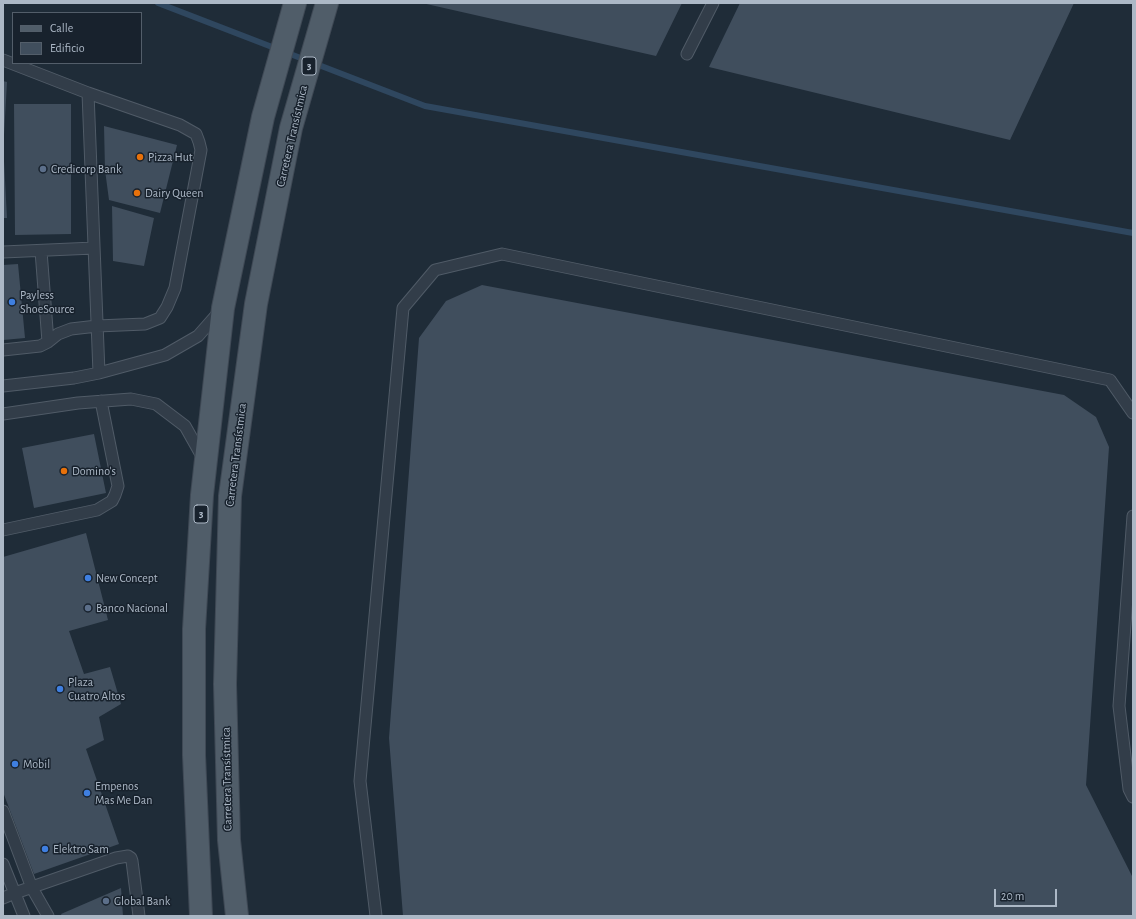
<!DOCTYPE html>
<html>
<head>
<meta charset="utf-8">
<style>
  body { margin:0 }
  #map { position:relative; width:1136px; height:919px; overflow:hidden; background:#1f2c38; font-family:"Alegreya Sans",sans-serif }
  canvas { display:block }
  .frame { position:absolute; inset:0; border:4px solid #acb8c6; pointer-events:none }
  .legend { position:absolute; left:12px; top:12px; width:130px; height:52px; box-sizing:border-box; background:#18222d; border:1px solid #535e6a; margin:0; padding:5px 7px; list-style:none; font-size:12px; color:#acb8c6 }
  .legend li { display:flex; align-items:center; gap:8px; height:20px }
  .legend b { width:20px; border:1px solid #535e6a }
  .scale { position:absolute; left:994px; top:889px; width:63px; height:18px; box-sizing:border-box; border:2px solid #acb8c6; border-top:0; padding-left:5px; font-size:12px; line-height:14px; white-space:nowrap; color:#acb8c6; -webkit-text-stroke:3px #18222d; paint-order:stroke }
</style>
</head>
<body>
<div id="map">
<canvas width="1136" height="919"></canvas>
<div class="frame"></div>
<ul class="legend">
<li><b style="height:5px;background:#505d69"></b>Calle</li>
<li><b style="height:11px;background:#404e5d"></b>Edificio</li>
</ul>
<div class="scale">20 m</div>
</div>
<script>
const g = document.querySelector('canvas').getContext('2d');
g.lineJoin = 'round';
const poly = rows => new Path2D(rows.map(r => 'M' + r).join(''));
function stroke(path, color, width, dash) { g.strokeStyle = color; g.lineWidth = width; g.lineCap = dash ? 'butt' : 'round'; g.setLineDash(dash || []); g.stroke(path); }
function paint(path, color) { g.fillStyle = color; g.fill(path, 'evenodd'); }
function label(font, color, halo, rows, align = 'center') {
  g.font = font + ' "Alegreya Sans",sans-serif'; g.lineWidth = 3; g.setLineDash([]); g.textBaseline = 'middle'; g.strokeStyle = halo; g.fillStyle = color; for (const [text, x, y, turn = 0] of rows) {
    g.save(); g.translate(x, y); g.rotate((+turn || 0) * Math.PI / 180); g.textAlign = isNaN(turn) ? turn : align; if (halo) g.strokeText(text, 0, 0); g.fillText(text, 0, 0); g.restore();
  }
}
stroke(poly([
  [158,3,425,106,1133,233]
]), '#2f475f', 6);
paint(poly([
  [422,3,682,3,656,56],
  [740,3,1074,3,1010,140,709,67],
  [3,81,7,82,4,135,3,134],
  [14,104,71,104,71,234,15,235],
  [104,126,177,145,160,213,109,200,105,170],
  [3,161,4,161,7,218,3,218],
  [112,206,154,218,144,266,113,261],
  [18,264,25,338,3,340,3,265],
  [482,285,1064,395,1096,417,1109,447,1086,785,1133,878,1133,916,403,916,389,738,419,338,446,301],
  [94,434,106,493,34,508,22,448],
  [86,533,108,620,69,631,84,674,110,667,121,704,99,717,104,740,86,749,119,844,34,874,3,792,3,557],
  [121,888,123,916,62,916,61,914]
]), '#404e5d');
const service = poly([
  [687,54,713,3],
  [3,60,88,93,99,373],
  [41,251,48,342],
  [3,252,94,248],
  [3,350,40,346,48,342,58,334,71,329,97,326,145,324,160,318,167,307,175,288,201,150,199,142,196,134,180,125,88,93],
  [3,386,74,378,99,373,165,355,198,336,220,311],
  [3,414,78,403,131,399,156,404,185,426,203,458],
  [1133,516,1119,706,1129,789,1133,797],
  [3,530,97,510,112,501,115,495,118,486,101,401],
  [3,811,32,888,48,916],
  [3,864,24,916],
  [3,898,15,893,116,858,128,856,131,858,132,861,139,916],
  [376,916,360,781,403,308,435,270,502,254,1110,380,1133,413]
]);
const primary = poly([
  [201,916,194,755,194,629,202,495,223,308,263,117,295,3],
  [237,916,229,840,225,684,230,496,256,304,291,128,327,3]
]);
stroke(service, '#505b67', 13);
stroke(primary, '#3f4955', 24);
stroke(service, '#323d49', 11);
stroke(primary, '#505d69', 22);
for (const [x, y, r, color] of [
  [140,157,4,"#e8710a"],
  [43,169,4,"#5c6f8a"],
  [137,193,4,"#e8710a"],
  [12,302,4,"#3f7fe0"],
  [64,471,4,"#e8710a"],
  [88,578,4,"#3f7fe0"],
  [88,608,4,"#5c6f8a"],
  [60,689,4,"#3f7fe0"],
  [15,764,4,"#3f7fe0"],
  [87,793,4,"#3f7fe0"],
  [45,849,4,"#3f7fe0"],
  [106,901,4,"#5c6f8a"]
]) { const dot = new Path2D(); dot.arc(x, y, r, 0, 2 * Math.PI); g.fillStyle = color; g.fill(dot); stroke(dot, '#18222d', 1.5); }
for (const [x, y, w] of [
  [309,66,14],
  [201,514,14]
]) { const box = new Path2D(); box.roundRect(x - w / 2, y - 9, w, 18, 3); g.fillStyle = '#18222d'; g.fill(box); stroke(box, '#acb8c6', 1); }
label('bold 11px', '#acb8c6', null, [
  ["3",309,66],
  ["3",201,514]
]);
label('12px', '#acb8c6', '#18222d', [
  ["Carretera Transístmica",292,136,-77],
  ["Carretera Transístmica",236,455,-83],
  ["Carretera Transístmica",227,779,-91]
]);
label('12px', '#acb8c6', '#18222d', [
  ["Pizza Hut",148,157],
  ["Credicorp Bank",51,169],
  ["Dairy Queen",145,193],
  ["Payless",20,295],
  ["ShoeSource",20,309],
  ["Domino's",72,471],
  ["New Concept",96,578],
  ["Banco Nacional",96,608],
  ["Plaza",68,682],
  ["Cuatro Altos",68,696],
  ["Mobil",23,764],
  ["Empenos",95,786],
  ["Mas Me Dan",95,800],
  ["Elektro Sam",53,849],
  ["Global Bank",114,901]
], 'left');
</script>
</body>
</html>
